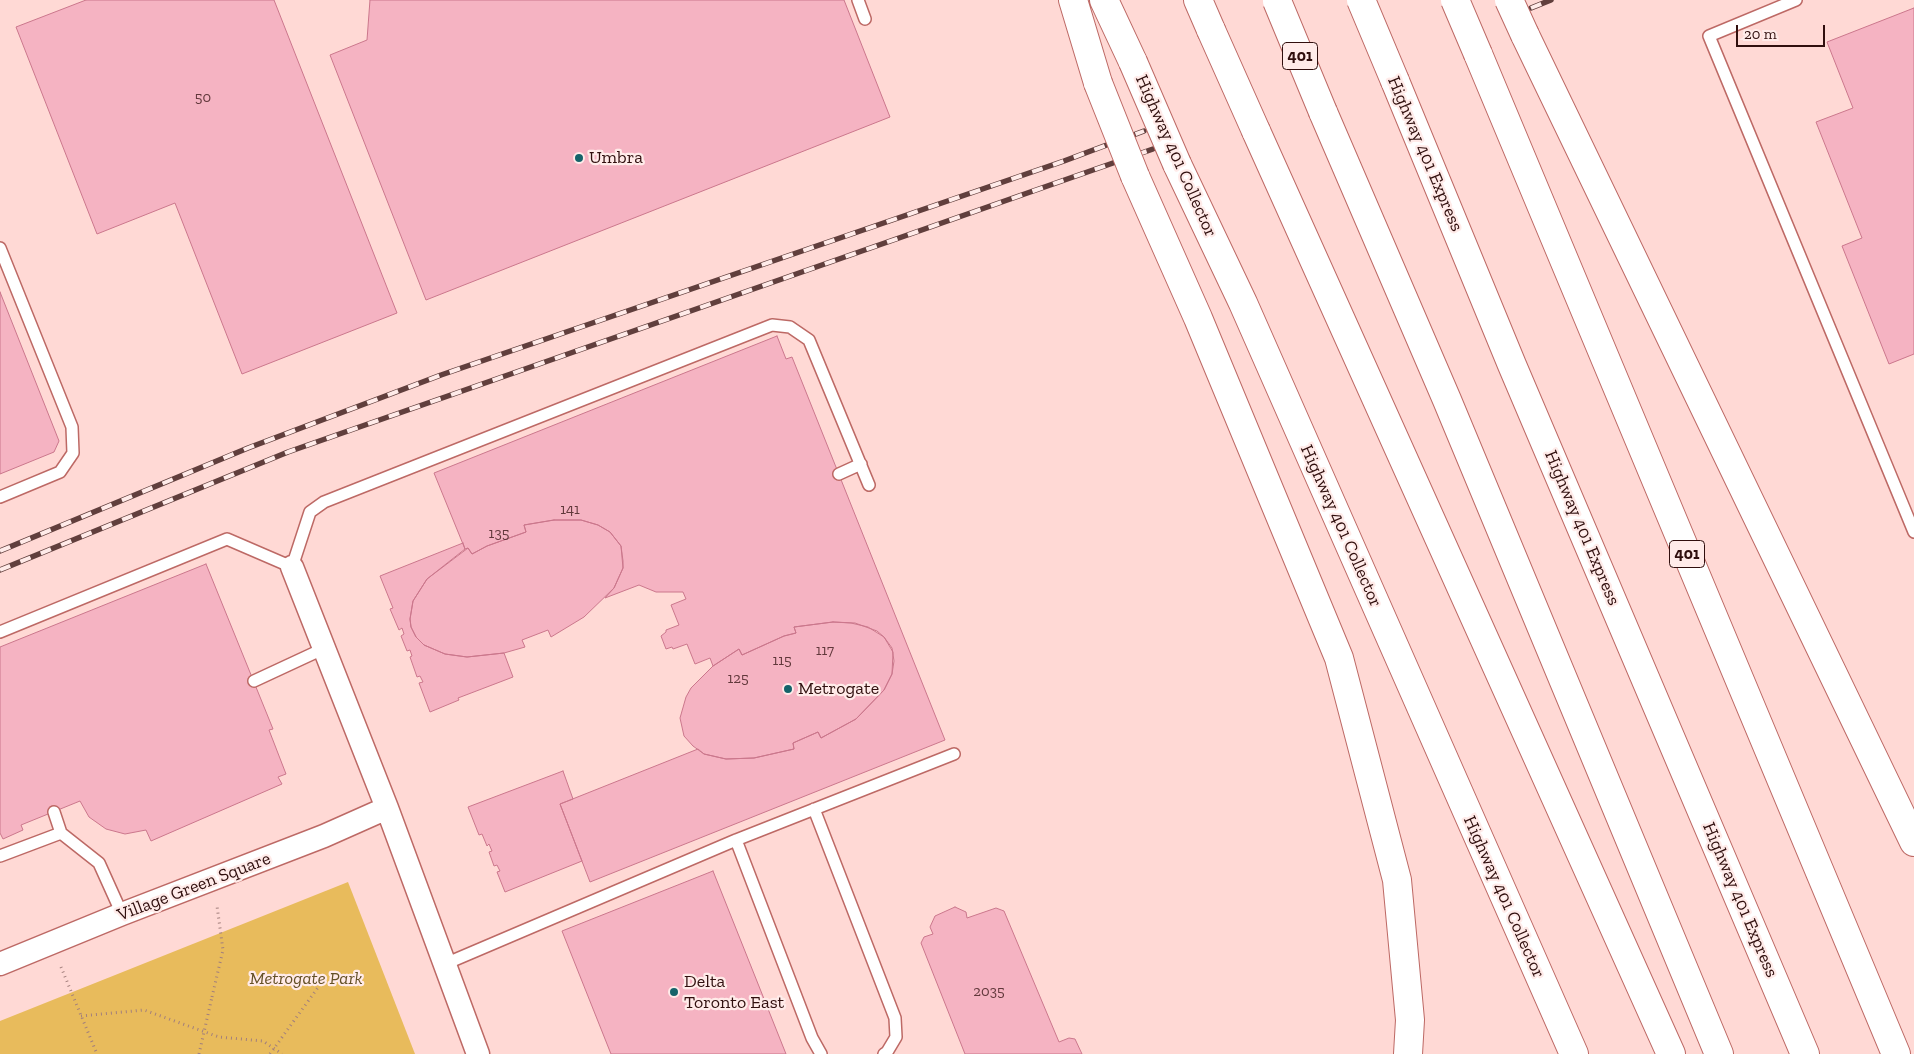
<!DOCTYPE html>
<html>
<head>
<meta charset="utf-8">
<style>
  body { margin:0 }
  #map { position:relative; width:1914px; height:1054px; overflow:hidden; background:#ffd9d5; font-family:"Zilla Slab",serif }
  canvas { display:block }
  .scale { position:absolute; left:1736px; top:25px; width:89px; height:22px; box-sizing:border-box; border:2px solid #300f0e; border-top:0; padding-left:6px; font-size:15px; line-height:18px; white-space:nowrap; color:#300f0e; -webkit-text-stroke:4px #ffebe9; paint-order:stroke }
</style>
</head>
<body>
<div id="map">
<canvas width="1914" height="1054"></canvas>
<div class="scale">20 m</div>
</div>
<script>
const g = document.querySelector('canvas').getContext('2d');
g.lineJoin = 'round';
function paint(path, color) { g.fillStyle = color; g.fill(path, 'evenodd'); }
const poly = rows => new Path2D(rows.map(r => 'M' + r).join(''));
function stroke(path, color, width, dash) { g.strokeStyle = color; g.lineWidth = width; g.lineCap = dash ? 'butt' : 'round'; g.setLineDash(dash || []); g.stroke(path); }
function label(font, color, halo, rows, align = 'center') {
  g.font = font + ' "Zilla Slab",serif'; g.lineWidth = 4.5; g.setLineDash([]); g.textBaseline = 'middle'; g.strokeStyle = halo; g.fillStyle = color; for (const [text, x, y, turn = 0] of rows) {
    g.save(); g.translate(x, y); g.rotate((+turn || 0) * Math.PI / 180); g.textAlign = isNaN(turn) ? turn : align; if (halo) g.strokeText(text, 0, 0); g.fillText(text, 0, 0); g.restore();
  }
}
paint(poly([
  [348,882,415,1054,0,1054,0,1021]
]), '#e8bb5c');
const building = poly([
  [86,0,274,0,397,313,242,374,175,203,97,234,16,27,86,0],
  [370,0,844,0,890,117,426,300,330,55,367,40,370,0],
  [1914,8,1914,354,1889,364,1842,246,1862,238,1816,122,1853,108,1827,42,1914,8],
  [0,292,59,441,54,452,0,474,0,292],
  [777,336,786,359,792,357,945,740,590,882,560,804,698,749,704,754,726,759,754,758,794,749,793,743,818,732,821,738,856,719,884,690,892,674,894,661,892,648,884,637,868,627,851,623,833,622,794,627,796,633,784,636,742,655,739,649,713,666,710,658,695,664,687,644,673,649,672,647,666,649,661,636,666,632,666,630,679,625,671,605,686,599,683,592,656,592,639,585,605,598,614,588,623,568,623,561,621,546,610,532,598,525,581,520,554,520,524,525,526,532,487,546,472,554,468,548,465,549,434,473,777,336],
  [554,520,581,520,598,525,610,532,621,546,623,568,614,588,584,617,551,637,548,630,522,640,525,647,504,653,467,657,445,654,424,645,416,637,411,627,410,619,413,601,427,579,468,548,472,554,487,546,526,532,524,525,554,520],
  [463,543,465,549,427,579,413,601,410,619,411,627,416,637,424,645,445,654,467,657,504,653,513,677,458,698,459,700,430,712,419,683,423,682,420,676,417,677,410,657,412,656,410,650,407,651,401,636,404,634,402,628,399,630,390,609,393,608,380,576,463,543],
  [206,564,273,729,269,730,286,774,278,777,282,784,151,841,146,830,125,834,106,829,89,817,80,801,21,825,23,830,3,839,0,833,0,647,206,564],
  [833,622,855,623,877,631,884,637,893,652,892,674,884,690,856,719,821,738,818,732,793,743,794,749,754,758,726,759,704,754,693,746,684,736,680,718,686,697,691,688,713,666,739,649,742,655,784,636,796,633,794,627,833,622],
  [563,771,573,799,560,804,582,861,505,892,497,872,500,871,497,865,494,866,489,852,492,851,489,844,487,846,482,834,479,835,468,807,563,771],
  [713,871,786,1054,611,1054,562,931,713,871],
  [955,907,966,912,967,918,996,908,1004,911,1059,1042,1069,1038,1075,1039,1082,1054,965,1054,921,943,924,937,933,934,930,927,935,916,955,907]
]);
paint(building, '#f5b3c2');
stroke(building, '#cb778c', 1);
const service = poly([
  [858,0,865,19],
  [1796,0,1709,36,1914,532],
  [0,248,72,427,73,453,60,472,0,497],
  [839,474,861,464],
  [0,632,227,539,292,567,310,512,324,502,772,325,790,327,809,340,869,485],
  [254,681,325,648],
  [814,809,895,1018,896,1037,887,1052,884,1054],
  [54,812,61,833],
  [736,840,812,1038,821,1054],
  [0,856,61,833,99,863,122,914],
  [445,964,736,840,954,754]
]);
const minor = poly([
  [292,567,387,808,478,1054],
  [0,964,122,914,324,836,387,808]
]);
const motorway = poly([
  [1073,0,1098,83],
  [1104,0,1133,62],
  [1198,0,1211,30],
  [1525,35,1914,842],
  [1478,54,1896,1054],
  [1395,81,1512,365,1805,1054],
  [1323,112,1447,400,1719,1054],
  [1256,131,1671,1054],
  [1177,164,1243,303,1574,1054],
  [1135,176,1198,318,1339,658,1397,880,1410,1020,1408,1054]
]);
stroke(service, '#bd6965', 14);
stroke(minor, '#bd6965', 25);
stroke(motorway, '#bd6965', 30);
stroke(poly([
  [61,967,97,1054],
  [212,997,223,950,217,906],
  [81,1016,144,1010,219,1037,263,1041,282,1054],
  [270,1054,319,986]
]), '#a27f7c', 3, [1, 4]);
stroke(service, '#fff', 11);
stroke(minor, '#fff', 22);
stroke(motorway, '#fff', 28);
const rail = poly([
  [1531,8,1551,0],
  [0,551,248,448,441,375,1064,161,1144,131],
  [0,570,288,452,1153,149]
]);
stroke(rail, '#613f3d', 5.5);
stroke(rail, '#ffebe9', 4, [11]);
const motorwayBridge = poly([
  [1361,0,1395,81],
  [1455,0,1478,54],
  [1509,0,1525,35],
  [1277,1,1323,112],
  [1211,30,1256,131],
  [1133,62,1177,164],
  [1098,83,1135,176]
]);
stroke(motorwayBridge, '#bd6965', 30, []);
stroke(poly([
  [199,1054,212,997]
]), '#a27f7c', 3, [1, 4]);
stroke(motorwayBridge, '#fff', 28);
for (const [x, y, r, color] of [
  [579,158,5,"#15636a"],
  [788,689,5,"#15636a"],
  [674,992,5,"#15636a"]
]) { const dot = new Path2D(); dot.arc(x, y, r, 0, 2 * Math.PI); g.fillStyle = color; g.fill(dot); stroke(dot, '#ffebe9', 2); }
label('15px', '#61383b', null, [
  ["50",203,98],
  ["141",570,510],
  ["135",499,534],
  ["117",825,651],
  ["115",782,661],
  ["125",738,679],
  ["2035",989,992]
]);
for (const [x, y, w] of [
  [1300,56,35],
  [1687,554,35]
]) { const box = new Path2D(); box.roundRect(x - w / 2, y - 13.5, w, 27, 4); g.fillStyle = '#ffebe9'; g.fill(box); stroke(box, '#300f0e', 1); }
label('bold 16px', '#300f0e', null, [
  ["401",1300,56],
  ["401",1687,554]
]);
label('18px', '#300f0e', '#ffebe9', [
  ["Highway 401 Express",1425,154,67],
  ["Highway 401 Collector",1176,156,66],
  ["Highway 401 Collector",1341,526,66],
  ["Highway 401 Express",1582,528,67],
  ["Village Green Square",194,887,-21],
  ["Highway 401 Collector",1504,897,66],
  ["Highway 401 Express",1740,900,67]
]);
label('18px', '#300f0e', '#ffebe9', [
  ["Umbra",589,158],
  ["Metrogate",798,689],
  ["Delta",684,982],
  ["Toronto East",684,1003]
], 'left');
label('italic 18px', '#645026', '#ffebe9', [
  ["Metrogate Park",306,979]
]);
</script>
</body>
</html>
